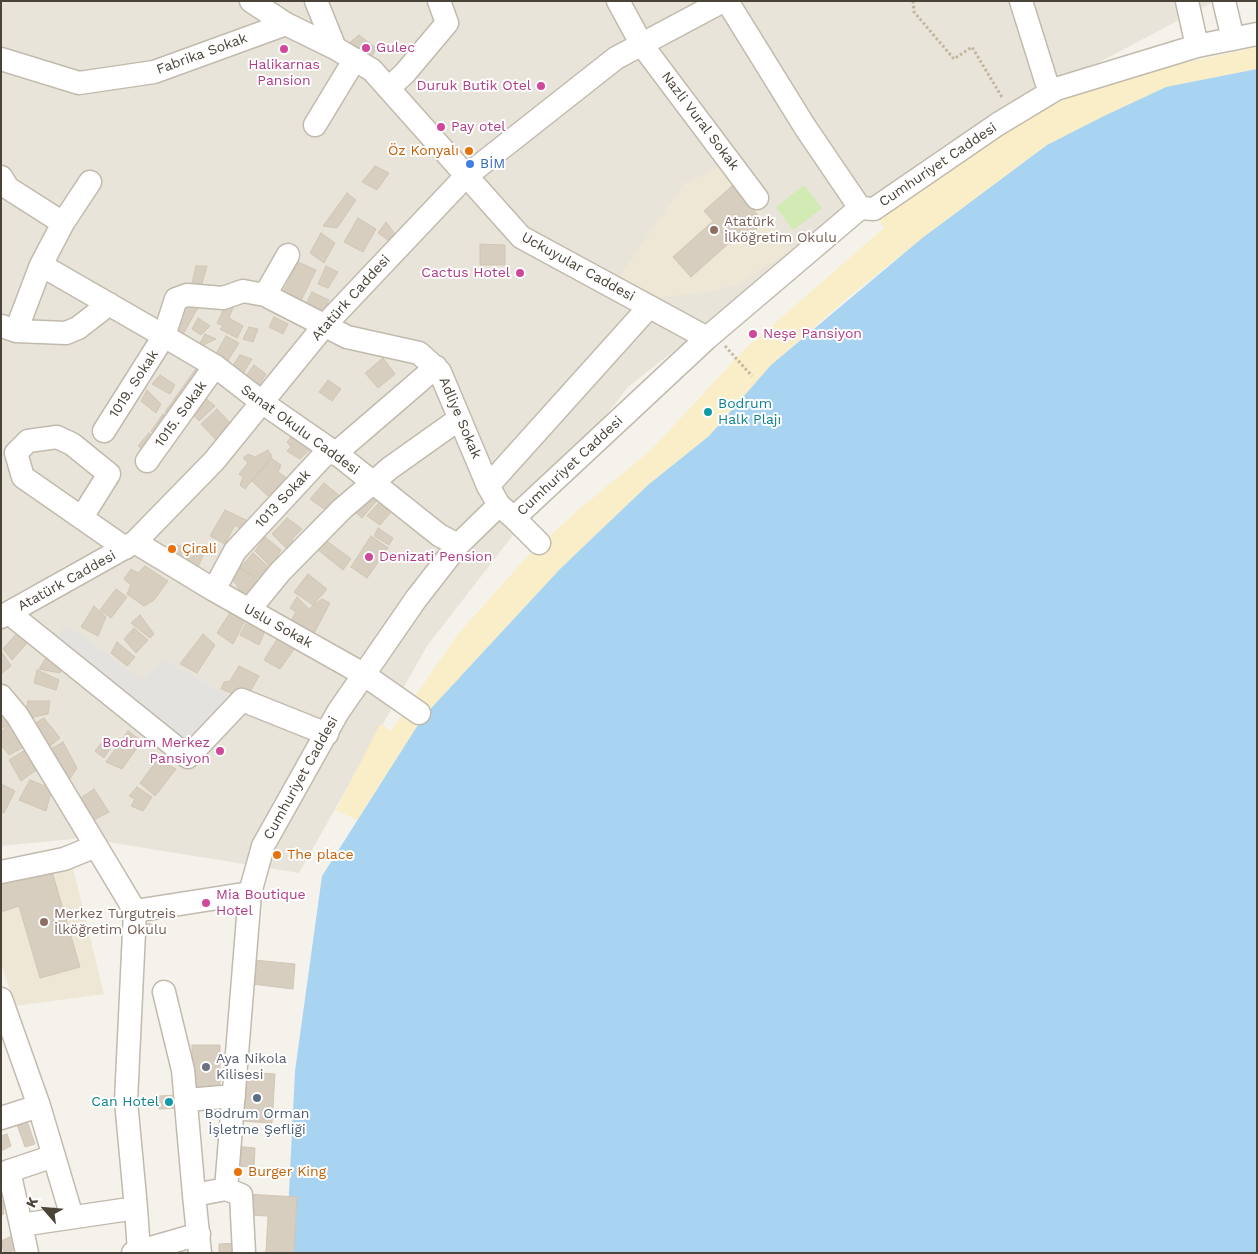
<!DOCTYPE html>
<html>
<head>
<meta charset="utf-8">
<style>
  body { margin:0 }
  #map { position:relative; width:1258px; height:1254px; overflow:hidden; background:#f5f2eb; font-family:"Work Sans",sans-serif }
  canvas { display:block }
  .frame { position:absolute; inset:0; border:2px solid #4a4338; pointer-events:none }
  .north { position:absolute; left:20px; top:1184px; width:50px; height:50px; -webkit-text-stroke:4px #fff; paint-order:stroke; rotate:297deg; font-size:14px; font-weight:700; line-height:20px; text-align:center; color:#4a4338 }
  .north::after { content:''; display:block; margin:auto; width:18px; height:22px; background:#4a4338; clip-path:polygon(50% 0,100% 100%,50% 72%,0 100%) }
</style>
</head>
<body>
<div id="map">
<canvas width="1258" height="1254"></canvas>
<div class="frame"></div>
<div class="north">K</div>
</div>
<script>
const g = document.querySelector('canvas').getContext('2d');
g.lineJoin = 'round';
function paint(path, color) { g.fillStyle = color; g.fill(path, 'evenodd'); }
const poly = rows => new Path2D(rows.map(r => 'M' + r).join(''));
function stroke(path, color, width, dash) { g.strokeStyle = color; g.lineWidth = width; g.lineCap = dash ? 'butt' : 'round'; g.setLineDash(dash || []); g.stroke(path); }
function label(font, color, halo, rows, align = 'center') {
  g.font = font + ' "Work Sans",sans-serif'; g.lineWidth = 4; g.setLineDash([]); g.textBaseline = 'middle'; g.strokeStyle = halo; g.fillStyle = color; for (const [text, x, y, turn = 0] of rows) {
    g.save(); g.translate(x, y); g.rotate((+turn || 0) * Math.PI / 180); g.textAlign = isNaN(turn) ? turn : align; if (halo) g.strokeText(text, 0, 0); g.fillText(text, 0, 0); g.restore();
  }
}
paint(poly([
  [1,1,1215,1,1092,66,878,191,628,387,427,646,299,873,83,838,1,846]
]), '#e9e4d9');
paint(poly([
  [722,166,792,250,738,284,709,292,653,298,620,276,684,183],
  [71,860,104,994,15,1006,1,963,1,881]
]), '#eee7d5');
paint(poly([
  [804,185,822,208,793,230,776,207]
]), '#d2eab4');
paint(poly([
  [1257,47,1257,69,1166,87,1047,145,921,239,845,300,771,365,709,436,648,485,560,569,423,717,357,820,336,810,380,724,391,731,458,634,525,559,578,510,651,450,743,351,884,228,878,218,1020,119,1072,96,1151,70]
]), '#f9eec8');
paint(poly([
  [67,625,141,680,164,660,229,696,188,745,53,637]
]), '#e4e2df');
paint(poly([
  [1257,69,1257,1253,286,1253,295,1071,322,876,423,717,560,569,648,485,709,436,771,365,921,239,1047,145,1104,116,1166,87]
]), '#a8d4f2');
const building = poly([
  [359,35,376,48,370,62,349,43,359,35],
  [375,166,389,173,377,190,362,182,375,166],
  [732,186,764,222,754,231,757,234,746,244,738,235,691,277,673,257,713,221,704,211,732,186],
  [347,193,356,200,337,228,323,226,347,193],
  [358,218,376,229,363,252,344,242,358,218],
  [386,222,395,234,388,240,378,233,386,222],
  [321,233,335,243,324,263,310,253,321,233],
  [480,244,505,245,505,265,480,265,480,244],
  [298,262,316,270,298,307,280,298,298,262],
  [196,266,207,266,200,290,191,287,196,266],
  [326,266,338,272,328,288,318,284,326,266],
  [312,292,329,300,320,318,303,310,312,292],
  [186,299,201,302,181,338,168,331,186,299],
  [227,303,234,305,229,318,243,326,237,338,220,329,223,326,217,323,227,303],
  [274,317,288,324,283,334,269,327,274,317],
  [198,318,210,326,201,335,192,329,198,318],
  [249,327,258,329,253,342,243,339,249,327],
  [205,334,216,339,197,348,205,334],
  [226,336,239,343,225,365,213,359,226,336],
  [240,355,252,359,241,377,230,370,240,355],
  [383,358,395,374,378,388,365,373,383,358],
  [200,363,210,368,174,417,165,412,200,363],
  [254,365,266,374,258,387,243,380,254,365],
  [160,375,175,385,170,394,152,384,160,375],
  [328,380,341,389,332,401,319,392,328,380],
  [147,390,161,404,156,413,141,401,147,390],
  [203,396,215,406,199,421,191,412,203,396],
  [217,409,235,428,219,443,201,424,217,409],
  [163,414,172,420,160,436,151,431,163,414],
  [297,430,317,443,300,459,287,451,291,447,287,442,297,430],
  [149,433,159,440,144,450,138,446,149,433],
  [268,450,272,456,245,489,240,485,243,477,239,474,248,463,243,458,248,454,255,457,268,450],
  [271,458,281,465,278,472,287,478,268,496,252,481,271,458],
  [324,483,341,497,327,511,310,499,324,483],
  [369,487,380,497,362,518,351,508,369,487],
  [386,495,397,505,380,525,367,516,386,495],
  [225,510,246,520,241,529,235,525,225,544,210,536,225,510],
  [287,518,302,529,292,539,293,543,286,548,272,534,287,518],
  [378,528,393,538,389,545,374,536,378,528],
  [319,535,351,559,343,570,312,545,319,535],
  [371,536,388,548,367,578,351,567,371,536],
  [265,537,281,550,271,567,255,551,265,537],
  [172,544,186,547,179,558,168,551,172,544],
  [201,545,207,547,197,569,182,559,186,552,193,557,201,545],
  [253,553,271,569,262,580,240,568,253,553],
  [145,566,168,581,154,600,144,606,127,594,131,585,124,579,131,569,138,573,145,566],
  [240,568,260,581,247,601,231,577,240,568],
  [308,574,327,589,313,605,294,592,308,574],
  [116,589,127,597,111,618,100,610,116,589],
  [297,597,309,609,322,599,330,603,311,639,288,626,296,612,290,608,297,597],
  [235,605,248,615,233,644,217,633,235,605],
  [94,606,106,617,98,636,81,627,94,606],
  [140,615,154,634,150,638,131,623,140,615],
  [249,618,255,619,264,633,259,645,240,635,249,618],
  [134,628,148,640,136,653,124,639,134,628],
  [18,632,28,642,12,660,3,649,18,632],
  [281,633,299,642,280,669,264,660,281,633],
  [203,634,215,645,197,673,180,664,203,634],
  [117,642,135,657,127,666,111,653,117,642],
  [1,651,11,666,2,673,1,671,1,651],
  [47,656,61,669,60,673,39,669,47,656],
  [239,666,259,676,246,699,221,689,224,682,230,681,239,666],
  [37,670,59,680,56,690,34,683,37,670],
  [28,701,50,701,48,714,24,719,28,701],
  [1,703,13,721,1,729,1,703],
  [44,718,60,738,43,752,27,728,44,718],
  [13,721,31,743,9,755,1,745,1,732,13,721],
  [128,731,142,741,122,769,106,762,128,731],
  [103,741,113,744,104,758,95,751,103,741],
  [63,742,77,768,65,786,44,753,63,742],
  [32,746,43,765,21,781,9,760,32,746],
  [158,759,176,769,155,796,140,783,158,759],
  [30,780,52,789,46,811,19,800,30,780],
  [1,784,15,791,4,813,1,812,1,784],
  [137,787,152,797,143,811,131,806,135,799,129,796,137,787],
  [94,789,109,812,90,822,75,802,94,789],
  [51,868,80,967,40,978,19,906,1,912,1,882,51,868],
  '144.5 928a4.5 4.5 0 1 1 9 0a4.5 4.5 0 1 1-9 0Z',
  [254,960,295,964,293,989,252,984,254,960],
  [192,1045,220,1045,220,1089,192,1090,192,1045],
  [242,1072,275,1074,272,1123,240,1121,242,1072],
  [180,1095,180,1108,159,1109,158,1096,180,1095],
  [26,1118,35,1144,25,1147,16,1122,26,1118],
  [7,1134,11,1146,1,1151,1,1136,7,1134],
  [234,1146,255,1148,254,1167,233,1166,234,1146],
  [246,1194,297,1197,294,1253,253,1253,266,1252,268,1216,245,1215,246,1194],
  [3,1200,4,1214,1,1215,1,1201,3,1200],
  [14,1235,16,1248,9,1253,4,1253,1,1241,14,1235],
  [239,1243,239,1253,219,1253,219,1244,239,1243]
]);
paint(building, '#d7cec0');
stroke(building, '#d2c6b3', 1);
const minor = poly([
  [251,1,286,24,335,48,372,70,521,237,707,338],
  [316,1,335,48],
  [618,1,642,45,757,198],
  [727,1,805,127,860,208],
  [1021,1,1047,84,1056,89],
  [1187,1,1197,46],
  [1224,1,1233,39],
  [1,59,79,83,154,72,286,24],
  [389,88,405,73,447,23,439,1],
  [315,125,355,59],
  [1,177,8,188,63,223],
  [41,265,164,336,176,299,187,295,223,298,243,291,265,295,347,337,419,353,440,372,488,486,499,505],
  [265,295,288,255],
  [2,326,16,331,66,333,78,328,109,304],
  [16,331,41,265,63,223,90,182],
  [104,431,164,336,215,366,263,403,341,457,439,535,458,545],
  [147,461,215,366],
  [488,486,649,307],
  [82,517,109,474,72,444,57,437,28,441,16,453,23,477,125,548],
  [514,518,539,543],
  [135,542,214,590,363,674,419,713],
  [214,590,235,551,325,454,336,453,436,367],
  [249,610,280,572,342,509,390,468,459,419],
  [9,613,188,757,242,700,327,734],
  [1,617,135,542,214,461,324,326,465,177,616,58,723,1],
  [1,696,17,715,96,846],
  [1,872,64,859,96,846,135,911],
  [135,911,126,1101,136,1208],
  [135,911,250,893],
  [164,992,183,1070,194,1195],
  [1,999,39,1106],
  [187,1100,234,1096],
  [1,1118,39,1106,72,1217],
  [9,1171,54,1156],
  [1,1175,9,1171,21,1225],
  [226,1189,241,1195,244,1253],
  [27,1253,21,1225,136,1208,139,1252],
  [133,1253,199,1234],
  [200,1253,194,1195,226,1189,250,893,263,846,338,712,416,599,458,545,499,505,514,518,707,338,860,208,874,209,998,124,1056,89,1197,46,1257,34]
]);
stroke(minor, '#c1baad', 25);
stroke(poly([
  [913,1,914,12,954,59,972,47,1003,99],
  [725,346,752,376]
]), '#c3b69e', 3, [2.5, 2.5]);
stroke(minor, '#fff', 22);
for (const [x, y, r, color] of [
  [366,48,5,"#d1479c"],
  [284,49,5,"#d1479c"],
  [541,86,5,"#d1479c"],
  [441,127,5,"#d1479c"],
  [469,151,5,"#e8710a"],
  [470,164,5,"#3f7fe0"],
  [714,230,5,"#8d6e63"],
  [520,273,5,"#d1479c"],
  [753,334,5,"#d1479c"],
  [708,412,5,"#0f9aa8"],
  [172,549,5,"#e8710a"],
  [369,557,5,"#d1479c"],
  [220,751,5,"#d1479c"],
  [277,855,5,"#e8710a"],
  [206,903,5,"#d1479c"],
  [44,922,5,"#8d6e63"],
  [206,1067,5,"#6b7280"],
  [257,1098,5,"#5c6f8a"],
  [169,1102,5,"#0f9aa8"],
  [238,1172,5,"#e8710a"]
]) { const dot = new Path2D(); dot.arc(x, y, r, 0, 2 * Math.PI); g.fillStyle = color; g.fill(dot); stroke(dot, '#fff', 2); }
label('14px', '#b23c85', '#fff', [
  ["Gulec",376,48],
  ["Halikarnas",284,65,"center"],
  ["Pansion",284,81,"center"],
  ["Duruk Butik Otel",531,86,"right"],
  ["Pay otel",451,127],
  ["Cactus Hotel",510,273,"right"],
  ["Neşe Pansiyon",763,334],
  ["Denizati Pension",379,557],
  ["Bodrum Merkez",210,743,"right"],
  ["Pansiyon",210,759,"right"],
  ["Mia Boutique",216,895],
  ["Hotel",216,911]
], 'left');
label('14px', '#4a4338', '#fff', [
  ["Fabrika Sokak",202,54,-20],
  ["Nazli Vural Sokak",700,121,53],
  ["Cumhuriyet Caddesi",938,165,-34],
  ["Uckuyular Caddesi",578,267,29],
  ["Atatürk Caddesi",351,298,-48],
  ["1019. Sokak",134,384,-57],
  ["1015. Sokak",181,414,-54],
  ["Adliye Sokak",460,418,67],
  ["Sanat Okulu Caddesi",300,430,36],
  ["Cumhuriyet Caddesi",570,466,-43],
  ["1013 Sokak",283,499,-47],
  ["Atatürk Caddesi",67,581,-29],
  ["Uslu Sokak",278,626,29],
  ["Cumhuriyet Caddesi",301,778,-61]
]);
label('14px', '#c56008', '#fff', [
  ["Öz Konyalı",459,151,"right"],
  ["Çirali",182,549],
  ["The place",287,855],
  ["Burger King",248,1172]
], 'left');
label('14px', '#366cbe', '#fff', [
  ["BİM",480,164]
], 'left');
label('14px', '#785e54', '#fff', [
  ["Atatürk",724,222],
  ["İlköğretim Okulu",724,238],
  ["Merkez Turgutreis",54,914],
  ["İlköğretim Okulu",54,930]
], 'left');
label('14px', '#0d838f', '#fff', [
  ["Bodrum",718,404],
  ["Halk Plajı",718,420],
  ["Can Hotel",159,1102,"right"]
], 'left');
label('14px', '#5b616d', '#fff', [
  ["Aya Nikola",216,1059],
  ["Kilisesi",216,1075]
], 'left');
label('14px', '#4e5e75', '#fff', [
  ["Bodrum Orman",257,1114],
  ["İşletme Şefliği",257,1130]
]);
</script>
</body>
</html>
